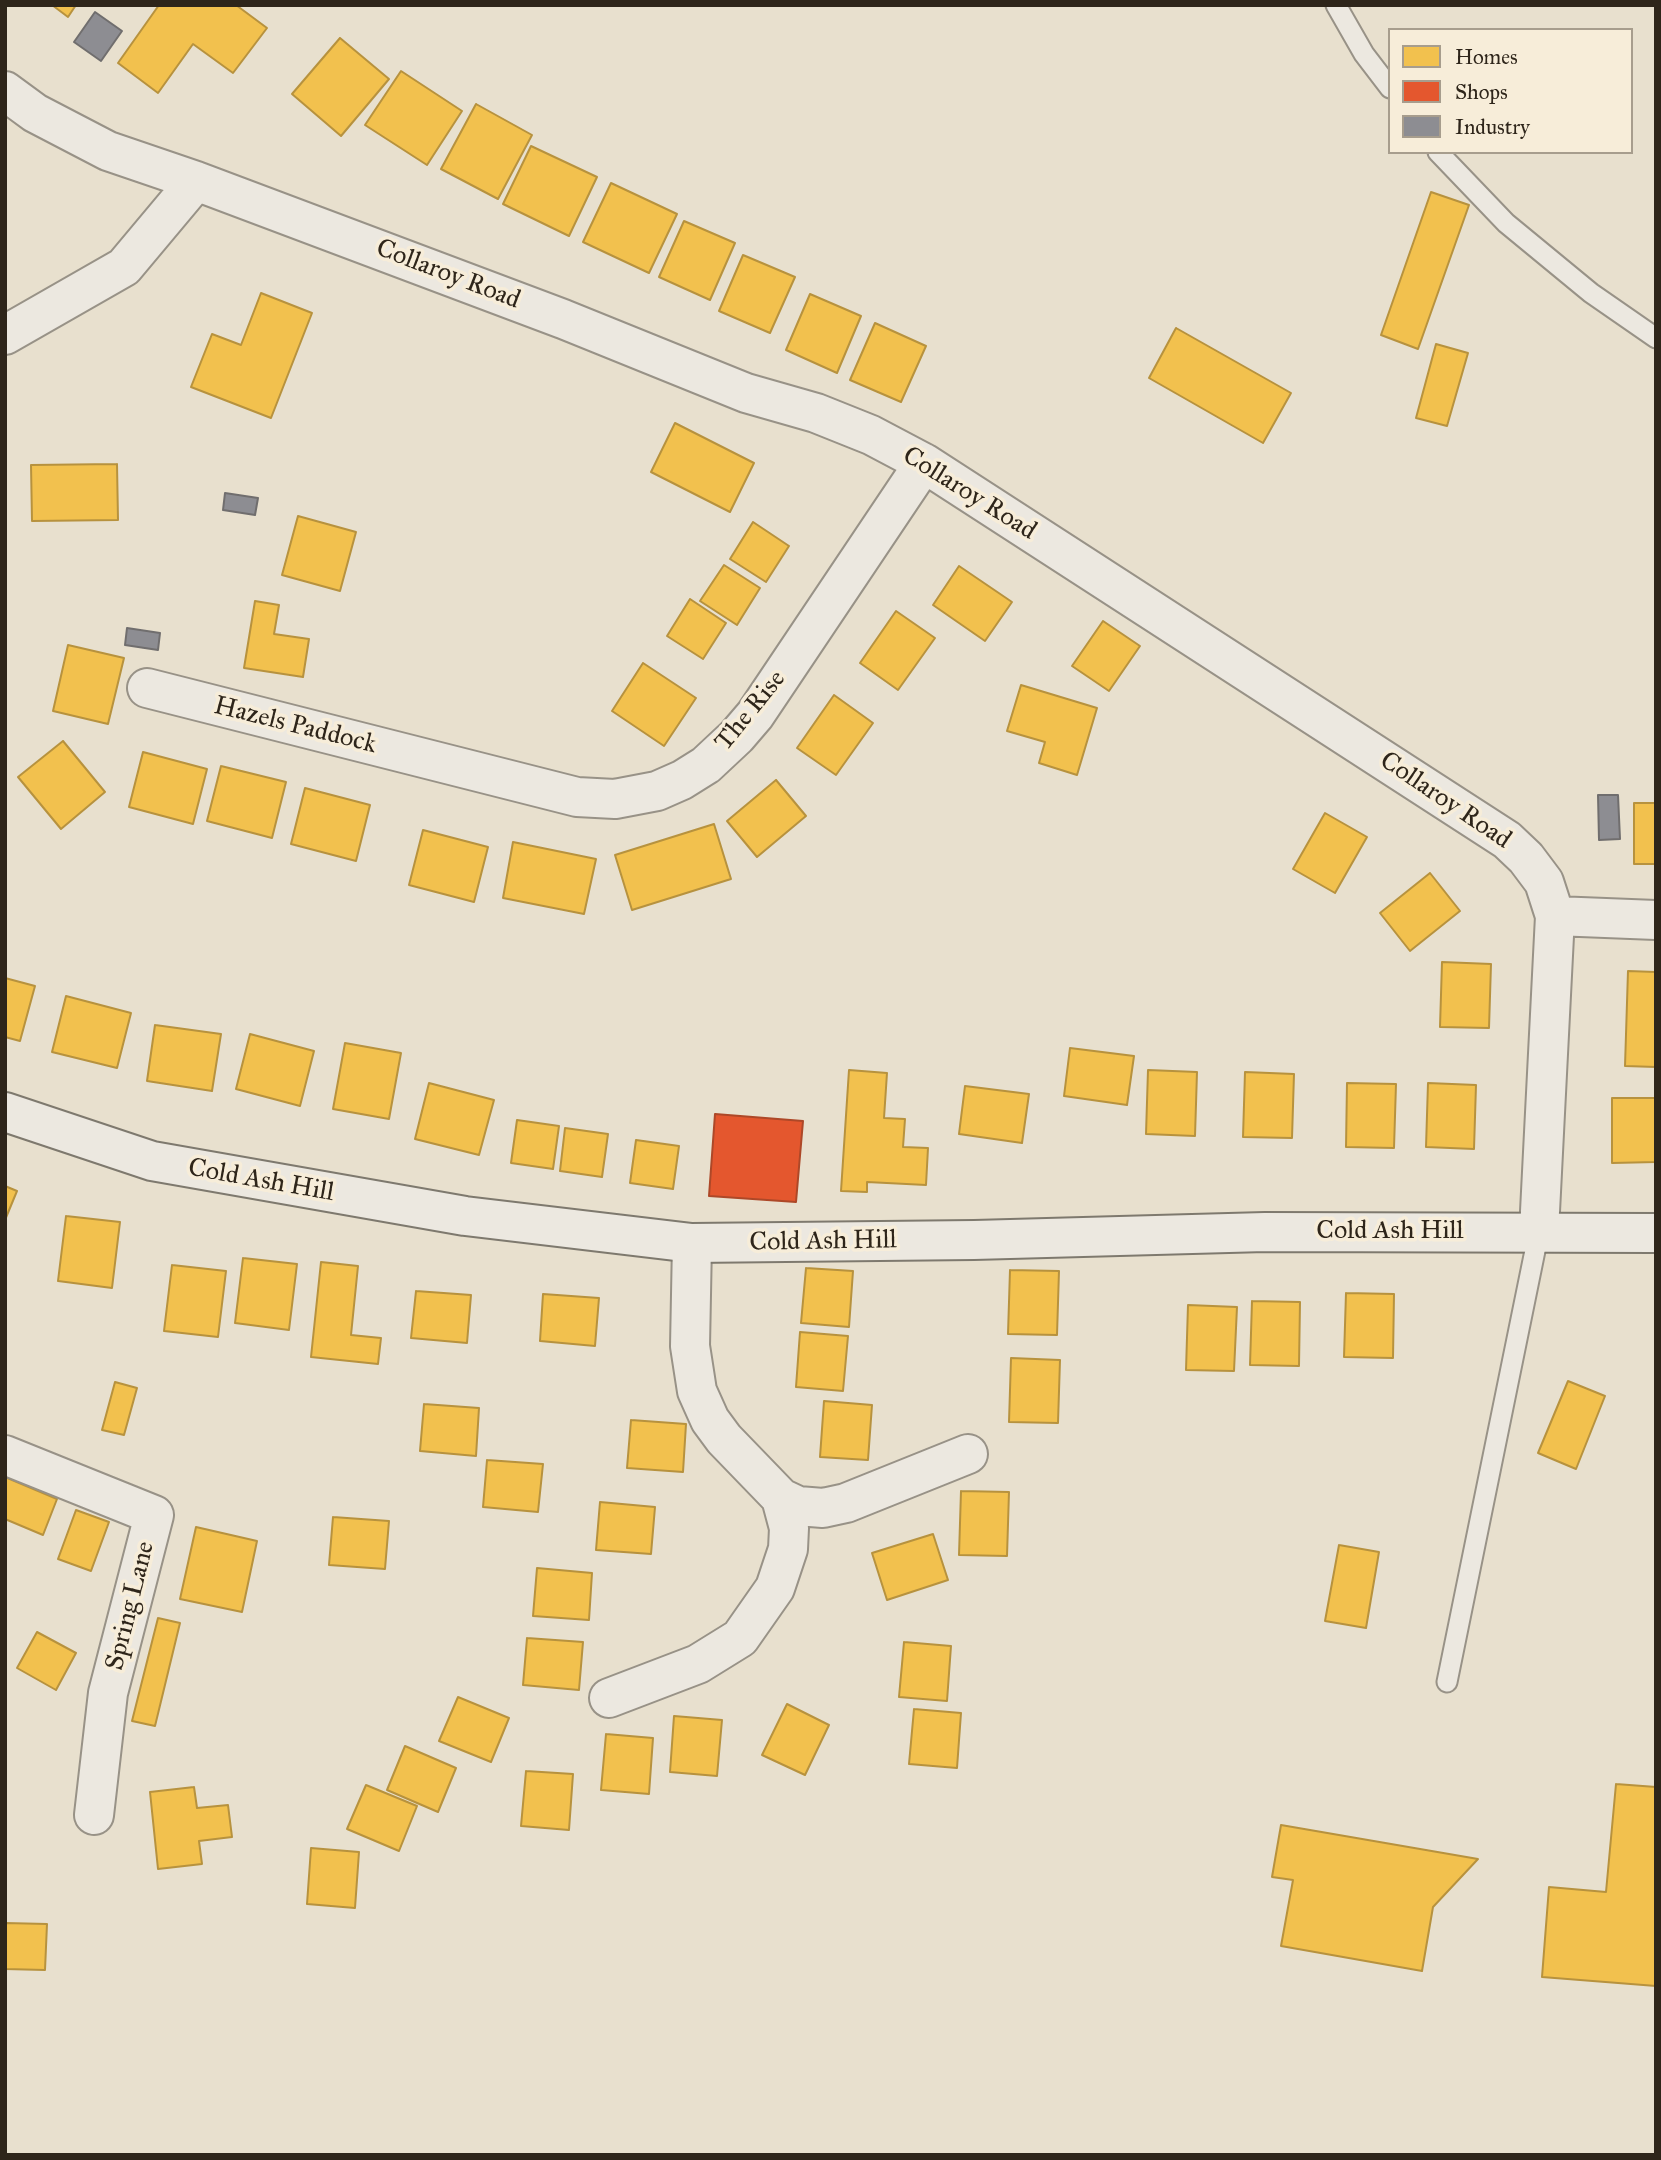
<!DOCTYPE html>
<html>
<head>
<meta charset="utf-8">
<style>
  body { margin:0 }
  #map { position:relative; width:1661px; height:2160px; overflow:hidden; background:#e8e0ce; font-family:"IM FELL Great Primer",serif }
  canvas { display:block }
  .frame { position:absolute; inset:0; border:7px solid #2e251a; pointer-events:none }
  .legend { position:absolute; left:1388px; top:28px; width:245px; height:126px; box-sizing:border-box; background:#f7edd9; border:2px solid #a79d8d; margin:0; padding:9px 12px; list-style:none; font-size:21px; color:#2e251a }
  .legend li { display:flex; align-items:center; gap:14px; height:35px }
  .legend b { width:35px; border:2px solid #a79d8d }
</style>
</head>
<body>
<div id="map">
<canvas width="1661" height="2160"></canvas>
<div class="frame"></div>
<ul class="legend">
<li><b style="height:19px;background:#f2c14e"></b>Homes</li>
<li><b style="height:19px;background:#e4572e"></b>Shops</li>
<li><b style="height:19px;background:#8d8d92"></b>Industry</li>
</ul>
</div>
<script>
const g = document.querySelector('canvas').getContext('2d');
g.lineJoin = 'round';
function paint(path, color) { g.fillStyle = color; g.fill(path, 'evenodd'); }
const poly = rows => new Path2D(rows.map(r => 'M' + r).join(''));
function stroke(path, color, width, dash) { g.strokeStyle = color; g.lineWidth = width; g.lineCap = dash ? 'butt' : 'round'; g.setLineDash(dash || []); g.stroke(path); }
function label(font, color, halo, rows, align = 'center') {
  g.font = font + ' "IM FELL Great Primer",serif'; g.lineWidth = 7; g.setLineDash([]); g.textBaseline = 'middle'; g.strokeStyle = halo; g.fillStyle = color; for (const [text, x, y, turn = 0] of rows) {
    g.save(); g.translate(x, y); g.rotate((+turn || 0) * Math.PI / 180); g.textAlign = isNaN(turn) ? turn : align; if (halo) g.strokeText(text, 0, 0); g.fillText(text, 0, 0); g.restore();
  }
}
const homes = poly([
  [52,5,76,5,68,17,52,5],
  [159,5,236,5,267,28,233,73,193,44,158,93,118,63,159,5],
  [340,38,389,79,341,136,292,94,340,38],
  [401,71,462,111,427,165,365,125,401,71],
  [476,104,532,135,498,199,441,169,476,104],
  [531,146,597,177,569,236,503,204,531,146],
  [611,183,677,214,649,273,583,242,611,183],
  [1431,192,1469,205,1418,349,1381,335,1431,192],
  [684,221,735,243,710,300,659,277,684,221],
  [743,255,795,277,770,333,719,311,743,255],
  [261,293,312,313,271,418,191,387,212,334,241,345,261,293],
  [810,294,861,316,837,373,786,350,810,294],
  [875,323,926,346,901,402,850,380,875,323],
  [1176,328,1291,393,1263,443,1149,378,1176,328],
  [1436,344,1468,353,1447,426,1416,418,1436,344],
  [675,423,754,463,730,512,651,472,675,423],
  [117,464,118,520,32,521,31,465,117,464],
  [298,516,356,532,340,591,282,575,298,516],
  [753,522,789,546,766,582,730,559,753,522],
  [724,565,760,588,737,625,700,601,724,565],
  [959,566,1012,602,985,641,933,605,959,566],
  [690,599,726,623,703,659,667,636,690,599],
  [255,601,279,605,274,634,309,639,303,677,244,668,255,601],
  [896,611,935,638,898,690,860,663,896,611],
  [1103,621,1140,646,1109,691,1072,666,1103,621],
  [68,645,124,658,108,724,53,711,68,645],
  [643,663,696,698,664,746,612,711,643,663],
  [1021,685,1097,708,1077,775,1039,763,1045,742,1007,731,1021,685],
  [834,695,873,723,836,775,797,748,834,695],
  [63,741,105,792,61,829,18,777,63,741],
  [143,752,207,769,193,824,129,807,143,752],
  [221,766,286,782,272,838,207,821,221,766],
  [776,780,806,816,757,857,727,821,776,780],
  [305,788,370,805,356,861,291,844,305,788],
  [1634,803,1656,803,1656,864,1634,864,1634,803],
  [1325,813,1367,837,1335,893,1293,869,1325,813],
  [714,824,731,879,632,910,615,855,714,824],
  [423,830,488,847,474,902,409,885,423,830],
  [513,842,596,859,584,914,503,898,513,842],
  [1430,873,1460,911,1410,951,1380,913,1430,873],
  [1442,962,1491,964,1489,1028,1440,1027,1442,962],
  [1628,971,1656,972,1656,1067,1625,1066,1628,971],
  [5,978,35,986,20,1041,5,1037,5,978],
  [66,996,131,1013,117,1068,52,1052,66,996],
  [155,1025,221,1034,212,1091,147,1081,155,1025],
  [250,1034,314,1051,300,1106,236,1089,250,1034],
  [345,1043,401,1053,389,1119,333,1109,345,1043],
  [1070,1048,1134,1056,1127,1105,1064,1096,1070,1048],
  [849,1070,887,1073,884,1118,905,1119,903,1147,928,1148,926,1185,867,1182,867,1192,841,1191,849,1070],
  [1148,1070,1197,1072,1195,1136,1146,1134,1148,1070],
  [1245,1072,1294,1074,1292,1138,1243,1137,1245,1072],
  [429,1083,494,1100,479,1155,415,1139,429,1083],
  [1347,1083,1396,1084,1394,1148,1346,1147,1347,1083],
  [1428,1083,1476,1085,1474,1149,1426,1147,1428,1083],
  [965,1086,1029,1094,1022,1143,959,1134,965,1086],
  [1612,1098,1656,1098,1656,1162,1612,1163,1612,1098],
  [517,1120,559,1126,553,1169,511,1163,517,1120],
  [565,1128,608,1134,602,1177,560,1171,565,1128],
  [636,1140,679,1146,673,1189,630,1183,636,1140],
  [5,1186,17,1191,5,1220,5,1186],
  [66,1216,120,1222,112,1288,58,1281,66,1216],
  [243,1258,297,1264,289,1330,235,1323,243,1258],
  [321,1262,358,1266,351,1335,381,1338,378,1364,311,1357,321,1262],
  [172,1265,226,1271,218,1337,164,1331,172,1265],
  [806,1268,853,1271,849,1327,801,1323,806,1268],
  [1010,1270,1059,1271,1057,1335,1008,1334,1010,1270],
  [416,1291,471,1295,467,1343,411,1338,416,1291],
  [1346,1293,1394,1294,1393,1358,1344,1357,1346,1293],
  [543,1294,599,1298,595,1346,540,1341,543,1294],
  [1252,1301,1300,1302,1299,1366,1250,1365,1252,1301],
  [1188,1305,1237,1307,1234,1371,1186,1370,1188,1305],
  [800,1332,848,1336,843,1391,796,1387,800,1332],
  [1011,1358,1060,1360,1058,1423,1009,1422,1011,1358],
  [1568,1381,1605,1396,1576,1469,1538,1453,1568,1381],
  [115,1382,137,1388,124,1435,102,1430,115,1382],
  [824,1401,872,1405,868,1460,820,1457,824,1401],
  [424,1404,479,1408,476,1456,420,1451,424,1404],
  [631,1420,686,1424,683,1472,627,1468,631,1420],
  [487,1460,543,1464,538,1512,483,1507,487,1460],
  [5,1477,57,1499,43,1535,5,1519,5,1477],
  [961,1491,1009,1492,1007,1556,959,1555,961,1491],
  [600,1502,655,1507,651,1554,596,1550,600,1502],
  [76,1510,109,1522,91,1571,58,1559,76,1510],
  [333,1517,389,1521,385,1569,329,1565,333,1517],
  [196,1527,257,1541,242,1612,180,1599,196,1527],
  [933,1534,948,1580,887,1600,872,1553,933,1534],
  [1339,1545,1379,1552,1366,1628,1325,1621,1339,1545],
  [537,1568,592,1573,589,1620,533,1616,537,1568],
  [158,1618,180,1623,155,1726,132,1721,158,1618],
  [37,1632,76,1653,56,1690,17,1668,37,1632],
  [527,1638,583,1642,579,1690,523,1685,527,1638],
  [904,1642,951,1646,947,1701,899,1697,904,1642],
  [458,1697,509,1718,491,1762,439,1741,458,1697],
  [787,1704,829,1725,805,1775,762,1755,787,1704],
  [914,1709,961,1713,957,1768,909,1764,914,1709],
  [674,1716,722,1720,717,1776,670,1772,674,1716],
  [606,1734,653,1738,649,1794,601,1790,606,1734],
  [405,1746,456,1768,438,1812,387,1790,405,1746],
  [526,1771,573,1774,569,1830,521,1826,526,1771],
  [1616,1784,1656,1787,1656,1986,1542,1977,1549,1887,1606,1892,1616,1784],
  [366,1785,417,1806,399,1851,347,1829,366,1785],
  [194,1787,197,1808,228,1805,232,1837,199,1841,202,1864,158,1869,150,1792,194,1787],
  [1281,1825,1478,1859,1433,1907,1422,1971,1281,1946,1293,1880,1272,1877,1281,1825],
  [311,1848,359,1852,355,1908,307,1904,311,1848],
  [5,1923,47,1924,45,1970,5,1969,5,1923]
]);
paint(homes, '#f2c14e');
stroke(homes, '#b7923e', 2);
const shops = poly([
  [715,1114,803,1121,796,1202,709,1196,715,1114]
]);
paint(shops, '#e4572e');
stroke(shops, '#ad4828', 2);
const industry = poly([
  [95,12,122,31,101,61,74,42,95,12],
  [225,493,258,498,255,515,223,510,225,493],
  [127,628,160,633,158,650,125,645,127,628],
  [1598,795,1618,795,1620,839,1599,840,1598,795]
]);
paint(industry, '#8d8d92');
stroke(industry, '#706e6e', 2);
const lane = poly([
  [1336,5,1364,54,1390,88],
  [1438,152,1506,223,1591,293,1656,338],
  [1447,1682,1539,1231]
]);
const street = poly([
  [5,91,35,113,108,151,196,181,563,319,746,393,816,413,871,435,924,463,1507,840,1526,858,1544,882,1555,916,1539,1231],
  [5,335,124,267,196,181],
  [147,688,577,797,615,799,657,791,682,780,706,765,737,736,755,715,924,463],
  [1555,916,1656,920],
  [5,1455,154,1515,108,1693,94,1815],
  [781,1498,798,1506,823,1508,846,1503,968,1454],
  [609,1698,698,1664,740,1638,775,1588,788,1549,789,1528,781,1498,724,1439,710,1420,697,1391,690,1346,692,1243]
]);
const secondary = poly([
  [5,1112,152,1161,465,1216,692,1243,974,1240,1265,1232,1656,1233]
]);
stroke(lane, '#989287', 23);
stroke(street, '#989287', 42);
stroke(secondary, '#7e796e', 42);
stroke(lane, '#ece8e0', 19);
stroke(street, '#ece8e0', 38);
stroke(secondary, '#ece8e0', 38);
label('26px', '#2e251a', '#f7edd9', [
  ["Collaroy Road",448,275,21],
  ["Collaroy Road",969,494,32],
  ["The Rise",751,711,-51],
  ["Hazels Paddock",295,726,14],
  ["Collaroy Road",1445,801,34],
  ["Cold Ash Hill",261,1181,10],
  ["Cold Ash Hill",1390,1232],
  ["Cold Ash Hill",823,1242,-1],
  ["Spring Lane",131,1606,-76]
]);
</script>
</body>
</html>
